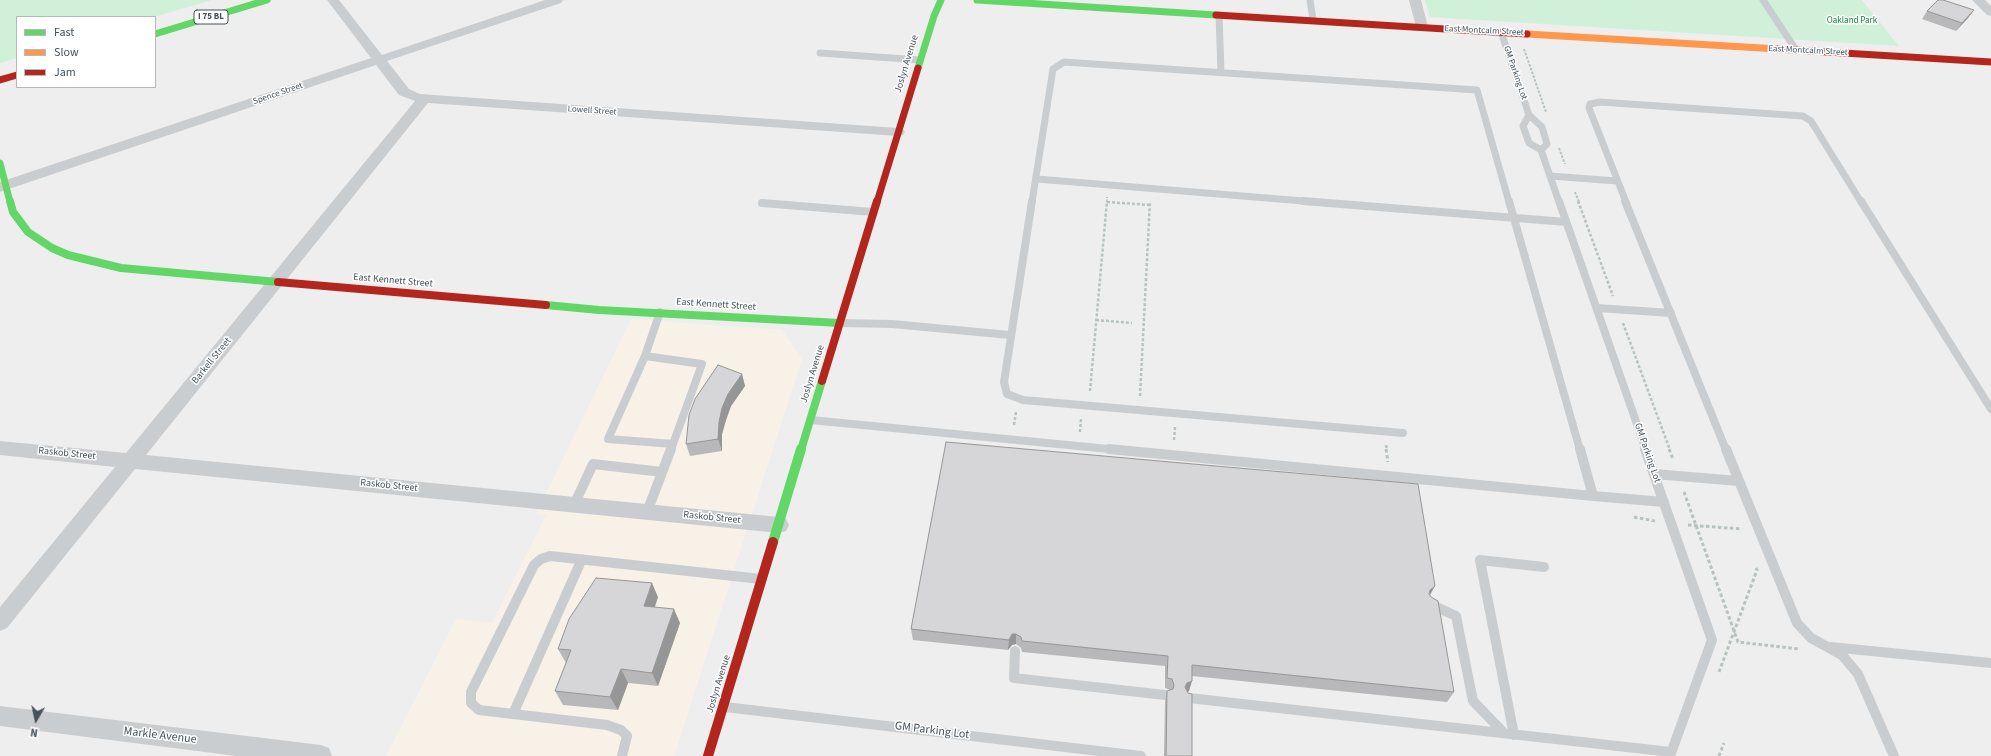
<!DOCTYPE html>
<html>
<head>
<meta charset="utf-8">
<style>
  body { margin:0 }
  #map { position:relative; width:1991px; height:756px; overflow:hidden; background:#efeeee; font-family:"Source Sans 3",sans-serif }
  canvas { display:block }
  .legend { position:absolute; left:16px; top:16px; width:140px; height:72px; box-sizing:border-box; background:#fff; border:1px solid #b4babd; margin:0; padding:5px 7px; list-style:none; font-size:12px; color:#44525b }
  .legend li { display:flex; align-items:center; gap:8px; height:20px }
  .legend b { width:20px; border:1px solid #b4babd }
  .north { position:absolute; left:16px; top:700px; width:40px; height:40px; -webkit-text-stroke:3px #fff; paint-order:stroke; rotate:189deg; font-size:11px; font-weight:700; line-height:16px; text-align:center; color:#44525b }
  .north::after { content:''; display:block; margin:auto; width:14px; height:18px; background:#44525b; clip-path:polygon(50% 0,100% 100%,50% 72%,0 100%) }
</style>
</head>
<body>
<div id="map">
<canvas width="1991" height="756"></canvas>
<ul class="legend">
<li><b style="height:5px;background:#63d668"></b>Fast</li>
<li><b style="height:5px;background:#ff974d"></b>Slow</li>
<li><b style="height:5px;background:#b3261e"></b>Jam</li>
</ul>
<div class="north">N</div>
</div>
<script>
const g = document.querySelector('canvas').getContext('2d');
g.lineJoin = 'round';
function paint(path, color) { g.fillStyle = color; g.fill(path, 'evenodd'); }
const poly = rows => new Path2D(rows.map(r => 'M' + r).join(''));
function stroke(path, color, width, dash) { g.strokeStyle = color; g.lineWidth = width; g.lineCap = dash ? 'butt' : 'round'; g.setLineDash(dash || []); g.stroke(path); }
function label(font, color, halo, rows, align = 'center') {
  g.font = font + ' "Source Sans 3",sans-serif'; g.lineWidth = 3; g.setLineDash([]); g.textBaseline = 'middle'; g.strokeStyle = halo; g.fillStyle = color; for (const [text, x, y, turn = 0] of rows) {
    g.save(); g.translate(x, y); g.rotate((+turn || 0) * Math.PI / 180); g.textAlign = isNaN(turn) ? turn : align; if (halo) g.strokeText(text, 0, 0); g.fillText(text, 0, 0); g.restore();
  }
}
paint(poly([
  [631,319,782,330,802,359,674,756,386,756,456,619,492,623,546,515,536,514]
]), '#f7f1e8');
paint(poly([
  [0,0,212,0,154,17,17,17,17,58,0,63],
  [1425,0,1862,0,1899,46,1430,17]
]), '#d0f0d9');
stroke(poly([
  [1524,49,1546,112],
  [1559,148,1565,164],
  [1575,192,1579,202],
  [1107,202,1107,197]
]), '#b6c4be', 2, [2.5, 1.5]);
stroke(poly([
  [1578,201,1613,296],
  [1107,202,1150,205],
  [1096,320,1132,323],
  [1623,323,1670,450],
  [1090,391,1107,201],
  [1140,396,1150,201],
  [1014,425,1016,412],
  [1080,432,1081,419],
  [1174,440,1175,427],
  [1386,445,1387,450]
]), '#b6c4be', 2.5, [3, 2]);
stroke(poly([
  [1386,449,1388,462],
  [1669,449,1673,459],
  [1684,492,1738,642,1799,649],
  [1634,517,1655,521],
  [1688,525,1742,529],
  [1719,672,1757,570,1756,568],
  [1719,756,1724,743]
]), '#b6c4be', 3, [3.5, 2.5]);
stroke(poly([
  [1310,0,1313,20],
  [1763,0,1796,50],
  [1219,15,1221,72],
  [1501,32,1529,115,1542,127,1547,144,1541,150],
  [820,53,920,60],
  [1529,115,1523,126,1529,143,1541,150,1559,202],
  [1550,176,1617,181],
  [1037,179,1315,202],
  [1032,202,1053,69,1064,62,1477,90,1509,202],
  [1626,202,1589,108,1590,104,1600,102,1803,116,1811,121,1861,202]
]), '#cacdcf', 7);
stroke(poly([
  [1032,201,1004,382,1007,394,1023,400,1403,433],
  [1303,201,1566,222],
  [1509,201,1580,450],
  [1559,201,1646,450],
  [1625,201,1726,450],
  [1861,201,1991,409],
  [762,203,873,212],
  [1597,308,1671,313],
  [840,323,892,324,1010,335],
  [645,356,660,312],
  [645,356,702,364,673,444,608,439,645,356],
  [811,420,1119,450],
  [671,450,673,444]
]), '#cacdcf', 8);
stroke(poly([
  [1109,449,1593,496],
  [1580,449,1593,496,1664,502],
  [1645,449,1712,640,1670,756],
  [1726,449,1797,623,1811,638,1842,655,1858,674,1894,756],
  [1654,474,1739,481],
  [574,505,593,464,662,472],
  [647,512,671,449],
  [1430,604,1456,616,1473,701,1504,733],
  [1831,647,1991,663],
  [1015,651,1014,678,1165,695],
  [1189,698,1671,752],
  [725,707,1141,756],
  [513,714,582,559],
  [1514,735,1480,560,1544,567],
  [622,756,627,736,621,730,607,725,479,710,471,703,471,692,534,565,541,559,550,556,761,579]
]), '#cacdcf', 10);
paint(poly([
  [327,0,339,0,382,55,545,0,563,0,561,3,387,61,409,89,420,94,898,128,903,129,905,132,903,135,898,136,428,103,146,455,779,517,786,519,789,525,786,531,779,533,135,469,7,628,0,631,0,607,115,467,0,455,0,441,126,453,415,101,399,95,376,65,0,192,0,182,371,58,327,0],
  [1409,0,1421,0,1428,27,1426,30,1422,31,1416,27,1409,0],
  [1972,0,1985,0,1991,6,1991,16,1987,15,1972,0],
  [0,706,321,745,329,748,332,756,236,756,0,726,0,706]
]), '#cacdcf');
stroke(poly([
  [977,0,1216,15],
  [155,34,267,0],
  [918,68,934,16,941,0],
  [0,163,10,202]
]), '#63d668', 7);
stroke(poly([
  [10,201,13,212,28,232,52,248,68,255,121,268,278,282],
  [546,305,599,310,840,323],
  [801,450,822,381]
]), '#63d668', 8);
stroke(poly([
  [773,542,801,449]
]), '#63d668', 10);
stroke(poly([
  [1527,34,1778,49]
]), '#ff974d', 7);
stroke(poly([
  [1216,15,1527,34],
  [1778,49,1991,62],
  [0,80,17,75],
  [877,202,918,68]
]), '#b3261e', 7);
stroke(poly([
  [278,282,546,305],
  [822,381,877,201]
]), '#b3261e', 8);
stroke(poly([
  [708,756,773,542]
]), '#b3261e', 10);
paint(poly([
  [1974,10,1968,18,1956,31,1922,19,1927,11],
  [742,374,745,386,731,406,726,420,722,434,722,451,690,456,686,444],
  [1430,595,1454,692,1447,702,1192,676,1189,691,1187,692,1192,756,1164,756,1165,702,1167,691,1170,690,1165,688,1165,666,1022,652,1021,648,1016,644,1012,645,1008,650,913,640,911,629],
  [658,597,655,607,680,623,658,686,628,683,618,710,563,705,555,691,566,663,558,649]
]), '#b8b8ba');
paint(poly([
  [1974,10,1968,18,1956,31,1962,23],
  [742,374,745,386,731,406,726,420,722,434,722,451,718,439,719,422,722,408,728,394],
  [652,583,658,597,650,620,644,606],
  [1435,586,1429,597,1430,590],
  [674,609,680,623,658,686,652,673],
  [1012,634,1016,634,1016,644,1012,645,1008,650,1009,640],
  [621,669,628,683,618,710,610,697],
  [1192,681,1189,691,1184,694,1187,683]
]), '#969697');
const building = poly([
  [1938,0,1943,0,1974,10,1962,23,1927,11,1938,0],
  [718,365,742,374,728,394,722,408,719,422,718,439,686,444,689,415,695,399,718,365],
  [946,442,1418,484,1435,586,1430,590,1429,594,1431,597,1438,601,1454,692,1192,665,1192,681,1187,683,1185,687,1188,693,1192,694,1192,756,1166,756,1167,691,1173,689,1174,685,1172,679,1167,678,1168,656,1022,641,1021,637,1016,634,1012,634,1009,640,911,629,946,442],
  [596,578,652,583,644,606,674,609,652,673,621,669,610,697,555,691,571,650,558,649,569,619,596,578]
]);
paint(building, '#d6d6d8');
stroke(building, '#969697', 1);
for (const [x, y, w] of [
  [211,17,34]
]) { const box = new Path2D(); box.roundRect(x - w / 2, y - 7, w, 14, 3); g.fillStyle = '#fff'; g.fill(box); stroke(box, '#44525b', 1); }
label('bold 9px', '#44525b', null, [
  ["I 75 BL",211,17]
]);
label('9px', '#10813f', '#fff', [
  ["Oakland Park",1852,21]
]);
label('9px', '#44525b', '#fff', [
  ["East Montcalm Street",1484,31,3],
  ["East Montcalm Street",1808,51,3],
  ["GM Parking Lot",1515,73,71],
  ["Spence Street",278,94,-19],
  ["Lowell Street",592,111,4]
]);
label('10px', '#44525b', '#fff', [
  ["Joslyn Avenue",907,64,-73],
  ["East Kennett Street",393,281,5],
  ["East Kennett Street",716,305,4],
  ["Barkell Street",212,361,-51],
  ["Joslyn Avenue",813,374,-73],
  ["GM Parking Lot",1647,453,71],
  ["Raskob Street",67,454,6],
  ["Raskob Street",389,486,6],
  ["Raskob Street",712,518,6],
  ["Joslyn Avenue",719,684,-73]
]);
label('12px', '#44525b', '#fff', [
  ["GM Parking Lot",932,731,7],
  ["Markle Avenue",160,736,7]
]);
</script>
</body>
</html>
